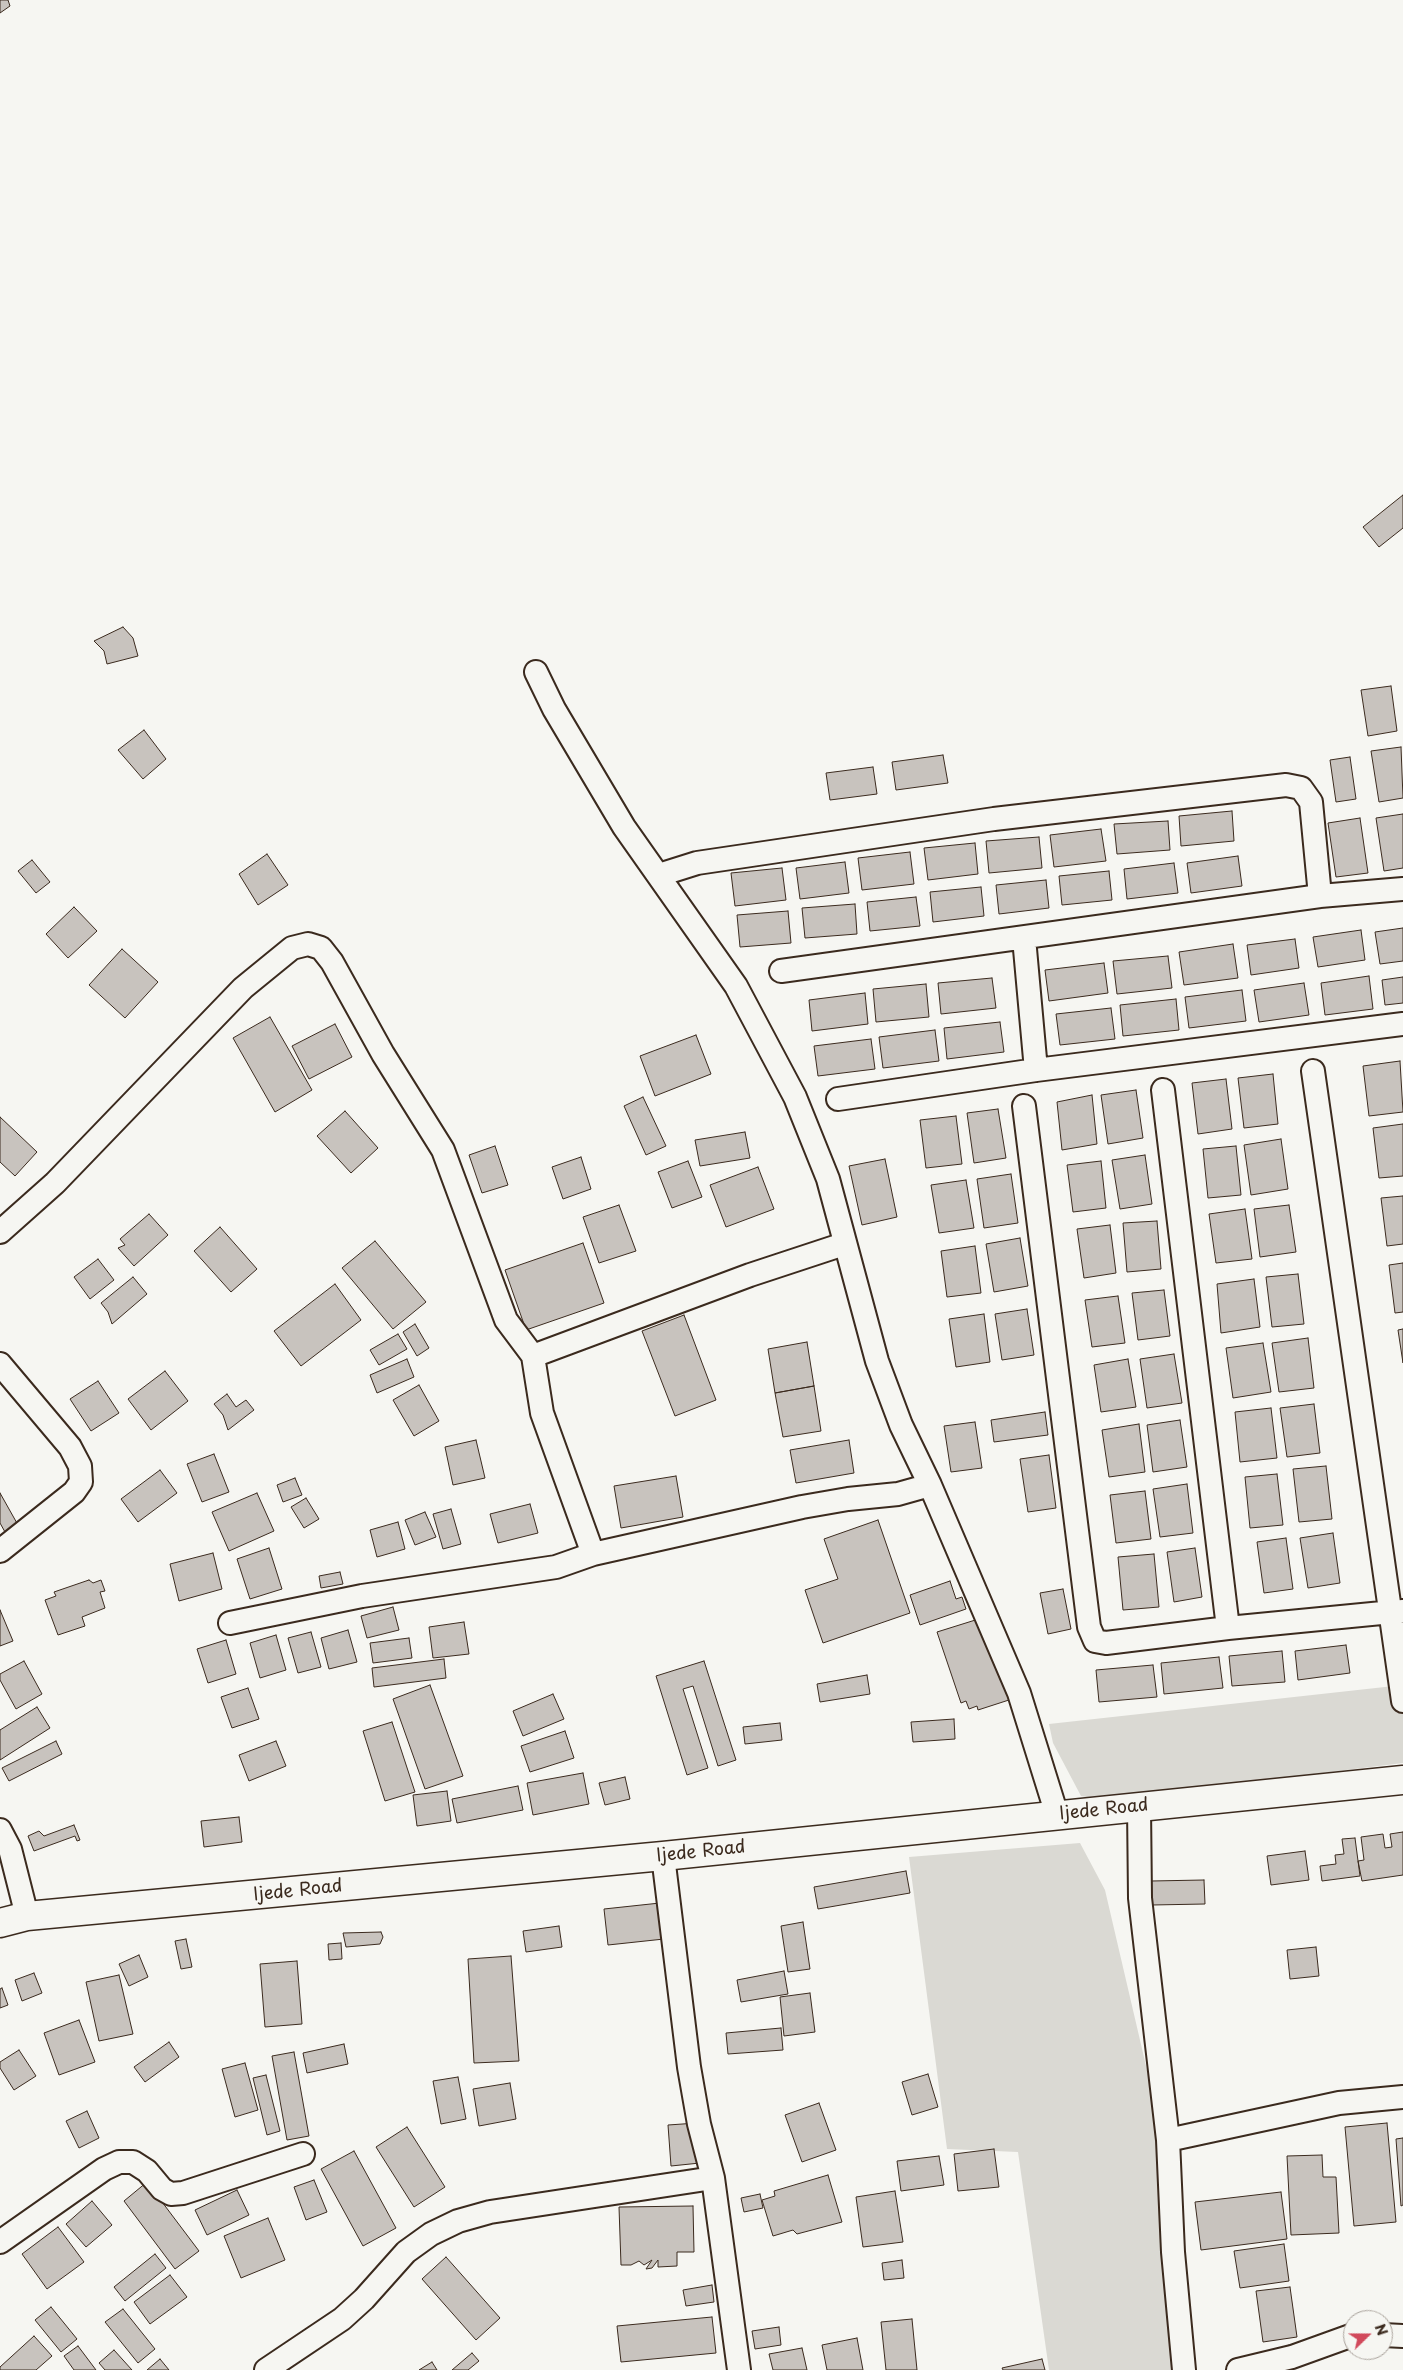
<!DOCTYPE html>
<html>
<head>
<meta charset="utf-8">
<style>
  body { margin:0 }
  #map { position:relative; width:1403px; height:2370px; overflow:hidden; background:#f6f6f2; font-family:"Playpen Sans",sans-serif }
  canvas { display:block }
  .north { position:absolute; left:1343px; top:2310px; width:50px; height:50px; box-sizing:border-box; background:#f6f6f2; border:1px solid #aba49d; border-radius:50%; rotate:68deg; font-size:14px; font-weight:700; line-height:20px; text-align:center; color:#3b2a1e }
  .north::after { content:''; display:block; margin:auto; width:18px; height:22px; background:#d1495b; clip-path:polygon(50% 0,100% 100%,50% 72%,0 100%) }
</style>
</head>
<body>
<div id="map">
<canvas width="1403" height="2370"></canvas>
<div class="north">N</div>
</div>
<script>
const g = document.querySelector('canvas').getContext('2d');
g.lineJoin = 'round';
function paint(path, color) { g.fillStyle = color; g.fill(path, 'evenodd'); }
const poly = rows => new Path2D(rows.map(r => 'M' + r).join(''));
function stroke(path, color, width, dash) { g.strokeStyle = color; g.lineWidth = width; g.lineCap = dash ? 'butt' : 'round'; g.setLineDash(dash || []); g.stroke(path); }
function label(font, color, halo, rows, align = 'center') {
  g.font = font + ' "Playpen Sans",sans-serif'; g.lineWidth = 4; g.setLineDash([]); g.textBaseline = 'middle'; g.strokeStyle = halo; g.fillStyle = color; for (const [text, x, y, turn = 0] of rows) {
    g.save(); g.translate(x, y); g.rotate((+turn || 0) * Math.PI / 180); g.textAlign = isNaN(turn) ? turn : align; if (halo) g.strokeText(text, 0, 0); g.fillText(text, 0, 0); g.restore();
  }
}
paint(poly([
  [1403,1685,1403,1763,1103,1800,1081,1796,1053,1743,1049,1724],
  [1080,1843,1105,1890,1150,2083,1180,2370,1049,2370,1018,2152,947,2149,909,1857]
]), '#dad9d3');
const building = poly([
  [0,0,8,0,10,6,0,13,0,0],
  [1403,495,1403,528,1379,547,1363,527,1403,495],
  [123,627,133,638,138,656,107,664,104,651,94,641,123,627],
  [1391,686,1397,731,1368,736,1361,690,1391,686],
  [144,730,166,759,143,779,118,750,144,730],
  [1401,747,1403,798,1379,802,1371,751,1401,747],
  [943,755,948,783,896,790,892,762,943,755],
  [1350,757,1356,799,1336,802,1330,760,1350,757],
  [873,767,877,794,830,800,826,773,873,767],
  [1232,811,1234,841,1181,846,1179,816,1232,811],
  [1403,814,1403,868,1384,871,1376,818,1403,814],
  [1360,818,1368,873,1336,877,1328,823,1360,818],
  [1168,821,1170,850,1117,854,1114,824,1168,821],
  [1101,829,1106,861,1054,867,1050,835,1101,829],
  [1039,837,1042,868,989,873,986,841,1039,837],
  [975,843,978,874,928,880,924,848,975,843],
  [910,852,914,884,862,890,858,858,910,852],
  [267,854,288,885,258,905,239,874,267,854],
  [1238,856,1242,886,1191,893,1187,863,1238,856],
  [32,860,50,882,36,893,18,871,32,860],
  [845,862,849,893,800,899,796,868,845,862],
  [1174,863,1178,893,1127,899,1124,869,1174,863],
  [782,868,786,900,735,906,731,873,782,868],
  [1109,871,1112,900,1062,905,1059,876,1109,871],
  [1046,880,1049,908,999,914,996,885,1046,880],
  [981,887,984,916,933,922,930,892,981,887],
  [916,897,920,926,870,931,867,902,916,897],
  [855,904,857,934,805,938,802,908,855,904],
  [74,907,97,931,68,958,46,934,74,907],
  [788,911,791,943,740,947,737,915,788,911],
  [1403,928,1403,961,1380,964,1375,932,1403,928],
  [1361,930,1365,960,1318,967,1313,937,1361,930],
  [1295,939,1299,968,1251,975,1247,945,1295,939],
  [1233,944,1238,978,1184,985,1179,952,1233,944],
  [122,949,158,982,125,1018,89,985,122,949],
  [1168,956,1172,988,1117,994,1113,961,1168,956],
  [1104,963,1108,993,1049,1001,1045,970,1104,963],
  [1369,976,1373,1009,1325,1015,1321,983,1369,976],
  [1403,977,1403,1003,1385,1005,1382,980,1403,977],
  [992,978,996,1008,941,1014,938,983,992,978],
  [1304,983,1309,1015,1259,1022,1254,990,1304,983],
  [926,984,929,1017,876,1022,873,989,926,984],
  [1242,990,1246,1021,1189,1028,1185,997,1242,990],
  [865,993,868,1024,812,1031,809,1000,865,993],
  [1176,999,1179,1030,1123,1036,1120,1005,1176,999],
  [1111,1008,1115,1039,1060,1045,1056,1014,1111,1008],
  [270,1017,312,1090,275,1112,233,1038,270,1017],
  [1000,1022,1004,1052,947,1059,944,1028,1000,1022],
  [335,1024,352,1057,309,1079,292,1046,335,1024],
  [935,1030,939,1061,883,1068,879,1037,935,1030],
  [696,1035,711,1074,655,1096,640,1056,696,1035],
  [871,1039,875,1069,818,1076,814,1046,871,1039],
  [1400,1061,1403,1112,1369,1116,1363,1066,1400,1061],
  [1273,1074,1278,1124,1244,1128,1238,1078,1273,1074],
  [1226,1079,1232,1129,1198,1134,1192,1083,1226,1079],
  [1136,1090,1143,1138,1108,1144,1101,1095,1136,1090],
  [1092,1095,1097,1144,1062,1150,1057,1102,1092,1095],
  [643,1097,666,1146,646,1155,624,1106,643,1097],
  [998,1109,1006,1158,974,1163,967,1113,998,1109],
  [345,1111,378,1148,351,1173,317,1136,345,1111],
  [956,1116,962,1164,926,1168,920,1120,956,1116],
  [0,1117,37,1152,15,1176,0,1162,0,1117],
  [1403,1124,1403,1176,1379,1178,1373,1128,1403,1124],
  [745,1132,750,1158,700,1166,695,1140,745,1132],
  [1281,1139,1288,1189,1251,1195,1244,1145,1281,1139],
  [495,1146,508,1185,482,1193,469,1155,495,1146],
  [1236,1146,1241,1195,1208,1198,1203,1149,1236,1146],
  [1145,1155,1152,1204,1120,1209,1112,1160,1145,1155],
  [581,1157,591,1189,563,1199,552,1167,581,1157],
  [885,1159,897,1217,862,1225,849,1166,885,1159],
  [688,1161,702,1197,672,1208,658,1172,688,1161],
  [1101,1161,1106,1208,1073,1212,1067,1165,1101,1161],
  [758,1167,774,1209,726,1227,710,1185,758,1167],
  [1011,1174,1018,1223,984,1228,977,1179,1011,1174],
  [966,1180,974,1228,939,1233,931,1185,966,1180],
  [1403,1196,1403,1244,1387,1246,1381,1198,1403,1196],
  [619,1205,636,1251,599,1263,583,1217,619,1205],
  [1289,1205,1296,1252,1260,1257,1254,1209,1289,1205],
  [1245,1209,1252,1259,1216,1263,1209,1214,1245,1209],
  [149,1214,168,1235,134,1266,118,1248,125,1245,120,1239,149,1214],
  [1157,1221,1161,1269,1127,1272,1123,1223,1157,1221],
  [1110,1225,1116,1273,1084,1278,1077,1229,1110,1225],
  [220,1227,257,1269,231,1292,194,1251,220,1227],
  [1020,1238,1028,1286,994,1292,986,1244,1020,1238],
  [375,1241,426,1302,393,1329,342,1268,375,1241],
  [583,1243,604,1303,526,1330,505,1270,583,1243],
  [975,1246,981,1293,947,1297,941,1251,975,1246],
  [98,1259,114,1280,90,1299,74,1277,98,1259],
  [1403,1263,1403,1312,1395,1313,1389,1265,1403,1263],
  [1298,1274,1304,1324,1272,1327,1266,1277,1298,1274],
  [133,1277,147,1294,112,1324,108,1312,101,1303,133,1277],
  [1254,1279,1260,1327,1221,1333,1217,1284,1254,1279],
  [335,1284,361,1320,301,1366,274,1331,335,1284],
  [1164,1290,1170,1336,1138,1340,1132,1293,1164,1290],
  [1118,1296,1125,1343,1092,1347,1085,1300,1118,1296],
  [1027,1309,1034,1355,1002,1360,995,1314,1027,1309],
  [984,1314,990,1362,956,1367,949,1319,984,1314],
  [684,1315,716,1400,675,1416,642,1331,684,1315],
  [415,1324,429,1348,417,1356,403,1332,415,1324],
  [1403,1329,1403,1363,1398,1330,1403,1329],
  [398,1334,407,1349,379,1365,370,1350,398,1334],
  [1308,1338,1314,1388,1279,1392,1272,1343,1308,1338],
  [807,1342,814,1386,775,1393,768,1349,807,1342],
  [1263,1343,1271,1392,1233,1398,1226,1348,1263,1343],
  [1174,1354,1182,1403,1147,1408,1140,1359,1174,1354],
  [407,1359,414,1377,377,1393,370,1375,407,1359],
  [1128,1359,1136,1407,1101,1412,1094,1365,1128,1359],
  [165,1371,188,1401,151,1430,128,1399,165,1371],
  [98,1381,119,1413,91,1431,70,1399,98,1381],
  [419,1385,439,1421,414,1436,393,1400,419,1385],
  [814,1386,821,1431,783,1437,775,1393,814,1386],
  [227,1394,236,1407,246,1400,254,1410,228,1430,223,1415,214,1404,227,1394],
  [1314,1404,1320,1453,1287,1457,1280,1408,1314,1404],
  [1271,1408,1277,1458,1240,1462,1235,1412,1271,1408],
  [1045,1412,1048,1435,994,1442,991,1420,1045,1412],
  [1180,1420,1187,1467,1153,1472,1147,1425,1180,1420],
  [975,1422,982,1468,951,1472,944,1426,975,1422],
  [1139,1424,1145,1472,1109,1477,1102,1430,1139,1424],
  [476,1440,485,1478,453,1485,445,1447,476,1440],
  [849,1440,854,1473,796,1483,790,1450,849,1440],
  [214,1454,229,1492,202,1502,187,1464,214,1454],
  [1049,1455,1056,1508,1028,1512,1020,1459,1049,1455],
  [1326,1466,1332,1519,1299,1522,1293,1469,1326,1466],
  [160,1470,177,1493,138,1522,121,1499,160,1470],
  [1277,1474,1283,1525,1250,1528,1245,1477,1277,1474],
  [676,1476,683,1517,621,1528,614,1486,676,1476],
  [295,1478,302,1495,283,1502,277,1485,295,1478],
  [1187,1484,1193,1533,1160,1537,1153,1489,1187,1484],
  [1145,1491,1151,1539,1116,1543,1110,1495,1145,1491],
  [0,1493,18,1525,5,1532,0,1523,0,1493],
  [257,1493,274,1531,229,1551,212,1512,257,1493],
  [306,1498,319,1519,304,1528,291,1507,306,1498],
  [530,1504,538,1533,498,1543,490,1514,530,1504],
  [451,1509,461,1544,443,1549,433,1514,451,1509],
  [425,1512,436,1537,415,1545,405,1520,425,1512],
  [878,1520,910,1613,823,1643,805,1590,838,1579,824,1539,878,1520],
  [398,1522,405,1549,377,1557,370,1530,398,1522],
  [1333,1533,1340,1583,1308,1588,1300,1538,1333,1533],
  [1286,1538,1293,1589,1264,1593,1257,1542,1286,1538],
  [269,1548,282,1589,250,1599,237,1559,269,1548],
  [1195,1548,1202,1597,1174,1602,1167,1552,1195,1548],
  [213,1553,222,1589,179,1601,170,1564,213,1553],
  [1154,1554,1159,1607,1123,1610,1118,1557,1154,1554],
  [340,1572,343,1584,321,1588,319,1576,340,1572],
  [89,1580,93,1583,101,1580,105,1591,100,1592,105,1608,82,1617,85,1626,58,1635,45,1600,56,1596,54,1592,89,1580],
  [950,1581,956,1599,962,1597,966,1609,920,1625,910,1595,950,1581],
  [1063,1589,1071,1629,1048,1634,1040,1593,1063,1589],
  [393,1607,399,1630,367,1638,361,1616,393,1607],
  [0,1610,13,1641,0,1646,0,1610],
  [985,1617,1012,1699,978,1710,977,1706,969,1709,966,1701,961,1703,937,1632,985,1617],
  [464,1622,469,1654,433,1658,429,1627,464,1622],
  [348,1630,357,1662,329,1669,321,1638,348,1630],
  [311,1632,321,1667,298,1673,288,1638,311,1632],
  [276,1635,286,1670,260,1678,250,1643,276,1635],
  [409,1638,412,1658,373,1663,370,1643,409,1638],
  [226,1640,236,1674,208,1683,197,1649,226,1640],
  [1346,1645,1350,1673,1298,1680,1295,1651,1346,1645],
  [1282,1651,1285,1682,1232,1686,1229,1656,1282,1651],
  [1219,1657,1223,1688,1164,1694,1161,1663,1219,1657],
  [444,1659,446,1678,374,1687,372,1668,444,1659],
  [24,1661,42,1694,16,1709,0,1680,0,1674,24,1661],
  [704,1661,736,1760,718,1766,693,1686,683,1689,708,1768,687,1775,656,1676,704,1661],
  [1153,1665,1157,1697,1099,1702,1096,1670,1153,1665],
  [867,1675,870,1694,820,1702,817,1684,867,1675],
  [430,1685,463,1776,425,1789,393,1699,430,1685],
  [248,1688,259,1719,232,1728,221,1697,248,1688],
  [553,1694,564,1719,523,1736,513,1711,553,1694],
  [37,1707,50,1728,0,1760,0,1730,37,1707],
  [954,1719,955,1739,913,1742,911,1722,954,1719],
  [392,1722,415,1792,385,1801,363,1731,392,1722],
  [780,1723,782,1740,745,1744,743,1727,780,1723],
  [565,1731,574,1758,530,1772,521,1746,565,1731],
  [56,1741,62,1754,9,1781,2,1768,56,1741],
  [276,1741,286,1766,249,1781,239,1755,276,1741],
  [583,1773,589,1804,533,1815,527,1783,583,1773],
  [625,1777,630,1799,605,1805,599,1783,625,1777],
  [518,1786,523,1810,457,1823,452,1799,518,1786],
  [447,1791,451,1821,417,1826,413,1795,447,1791],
  [239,1817,242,1842,204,1847,201,1821,239,1817],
  [74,1825,80,1840,77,1841,75,1836,34,1851,28,1836,39,1831,44,1836,74,1825],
  [1403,1832,1403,1875,1362,1881,1358,1861,1364,1860,1361,1837,1383,1834,1385,1848,1392,1847,1390,1834,1403,1832],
  [1355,1838,1360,1876,1322,1881,1320,1866,1336,1864,1335,1855,1344,1854,1342,1839,1355,1838],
  [1305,1851,1309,1880,1271,1885,1267,1856,1305,1851],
  [906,1871,910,1893,818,1909,814,1887,906,1871],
  [1204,1880,1205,1904,1152,1905,1151,1881,1204,1880],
  [660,1903,664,1939,608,1945,604,1909,660,1903],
  [803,1922,810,1969,788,1972,781,1926,803,1922],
  [559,1926,562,1947,526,1952,523,1931,559,1926],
  [381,1932,383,1937,380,1944,346,1947,343,1933,381,1932],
  [186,1939,192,1967,181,1969,175,1941,186,1939],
  [341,1943,342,1959,329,1960,328,1944,341,1943],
  [1316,1947,1319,1976,1290,1979,1287,1950,1316,1947],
  [139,1955,148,1977,129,1986,119,1964,139,1955],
  [511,1956,519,2061,474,2063,468,1959,511,1956],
  [297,1961,302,2024,265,2027,260,1964,297,1961],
  [784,1971,788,1994,741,2002,737,1980,784,1971],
  [34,1973,42,1993,22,2001,15,1980,34,1973],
  [119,1975,133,2034,99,2041,86,1982,119,1975],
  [2,1988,8,2005,0,2008,0,1989,2,1988],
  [810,1993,815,2032,784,2036,780,1997,810,1993],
  [79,2020,95,2062,59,2075,44,2033,79,2020],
  [781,2028,783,2050,728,2054,726,2033,781,2028],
  [169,2042,179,2057,145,2082,134,2067,169,2042],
  [344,2044,348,2064,307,2073,303,2053,344,2044],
  [19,2050,36,2076,14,2090,0,2068,0,2062,19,2050],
  [294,2052,309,2136,287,2140,272,2056,294,2052],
  [245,2063,258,2110,235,2117,222,2069,245,2063],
  [928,2074,938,2107,912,2115,902,2082,928,2074],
  [266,2075,280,2131,267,2135,253,2078,266,2075],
  [458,2077,466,2119,441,2124,433,2081,458,2077],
  [510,2083,516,2119,479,2126,473,2089,510,2083],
  [819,2103,836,2150,802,2162,785,2115,819,2103],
  [87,2111,99,2138,79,2148,66,2121,87,2111],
  [697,2123,700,2163,671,2166,668,2125,697,2123],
  [1387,2123,1396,2222,1354,2226,1345,2127,1387,2123],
  [407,2127,445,2187,414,2207,376,2147,407,2127],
  [1403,2138,1403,2205,1401,2206,1396,2139,1403,2138],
  [994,2149,999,2187,958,2191,954,2154,994,2149],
  [354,2151,396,2228,363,2246,321,2169,354,2151],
  [1322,2155,1323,2177,1336,2177,1339,2233,1291,2235,1287,2156,1322,2155],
  [939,2156,944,2185,901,2191,897,2161,939,2156],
  [828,2175,842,2222,797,2234,793,2230,773,2236,762,2200,775,2196,774,2191,828,2175],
  [314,2180,327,2212,306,2220,294,2187,314,2180],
  [147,2182,199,2251,175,2269,124,2201,147,2182],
  [237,2190,249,2215,207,2235,195,2210,237,2190],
  [895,2191,903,2242,863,2247,856,2197,895,2191],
  [1281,2192,1287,2239,1201,2250,1195,2202,1281,2192],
  [760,2194,763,2208,744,2212,741,2198,760,2194],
  [92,2201,112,2225,86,2247,66,2224,92,2201],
  [693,2206,694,2252,677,2252,677,2266,658,2267,658,2260,652,2268,646,2269,652,2260,644,2265,639,2261,631,2265,621,2265,619,2207,693,2206],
  [268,2218,285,2260,241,2278,224,2236,268,2218],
  [58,2227,84,2262,47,2289,22,2254,58,2227],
  [1284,2244,1289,2281,1240,2288,1234,2251,1284,2244],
  [155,2254,166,2268,125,2301,114,2287,155,2254],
  [446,2257,500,2318,476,2340,422,2279,446,2257],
  [902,2260,904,2278,884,2280,882,2263,902,2260],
  [170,2275,187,2297,150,2324,134,2302,170,2275],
  [712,2285,714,2302,686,2306,683,2290,712,2285],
  [1290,2287,1297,2337,1263,2342,1256,2291,1290,2287],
  [51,2307,77,2339,61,2352,35,2320,51,2307],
  [123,2309,155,2349,138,2363,105,2322,123,2309],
  [712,2317,716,2353,621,2362,617,2326,712,2317],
  [912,2319,917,2370,886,2370,881,2322,912,2319],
  [779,2327,781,2345,755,2349,752,2331,779,2327],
  [34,2336,52,2356,36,2370,0,2370,0,2367,34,2336],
  [857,2338,863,2370,827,2370,822,2345,857,2338],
  [78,2346,96,2370,74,2370,64,2356,78,2346],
  [802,2348,807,2370,773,2370,769,2354,802,2348],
  [114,2350,132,2370,105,2370,99,2363,114,2350],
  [472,2353,479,2361,468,2370,452,2370,472,2353],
  [160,2359,169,2370,147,2370,160,2359],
  [1042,2359,1045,2370,1003,2370,1002,2368,1042,2359],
  [432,2362,437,2370,419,2370,432,2362]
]);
paint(building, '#c8c3be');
stroke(building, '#3b2a1e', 1);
const minor = poly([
  [536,672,554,709,624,827,736,986,795,1097,828,1179,877,1361,901,1425,930,1485,1019,1693,1057,1815],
  [659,875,697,863,994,819,1286,785,1301,788,1311,802,1320,896],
  [1024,938,1036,1070],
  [781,971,1320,896,1403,889],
  [1313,1071,1403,1701],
  [1163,1090,1228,1628],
  [838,1099,1036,1070,1403,1024],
  [1024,1106,1089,1627,1095,1641,1106,1643,1228,1628,1403,1611],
  [0,1232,55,1183,243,988,292,948,308,944,321,948,332,962,383,1054,443,1150,506,1320,533,1356,542,1413,593,1554],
  [533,1356,750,1275,844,1244],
  [0,1364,70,1447,80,1466,81,1482,74,1492,0,1551],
  [230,1623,362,1596,556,1567,593,1554,802,1507,848,1499,898,1494,930,1485],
  [1139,1807,1140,1898,1168,2140,1173,2252,1184,2370],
  [0,1830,10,1849,27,1916],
  [663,1856,689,2067,699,2124,713,2178,739,2370],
  [1168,2140,1339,2103,1403,2097],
  [0,2242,104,2169,119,2162,133,2162,147,2171,162,2189,171,2194,183,2193,303,2154],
  [1383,2335,1403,2336],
  [266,2370,342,2319,364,2299,406,2252,431,2234,458,2221,490,2212,713,2178],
  [1238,2370,1292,2357,1353,2335]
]);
const secondary = poly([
  [0,1923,27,1916,663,1856,1403,1780]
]);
stroke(minor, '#3b2a1e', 26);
stroke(secondary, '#3b2a1e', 31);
stroke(minor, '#f6f6f2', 22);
stroke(secondary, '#f6f6f2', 28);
label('18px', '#3b2a1e', '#f6f6f2', [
  ["Ijede Road",1104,1810,-6],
  ["Ijede Road",701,1852,-6],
  ["Ijede Road",298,1891,-6]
]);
</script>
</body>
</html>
